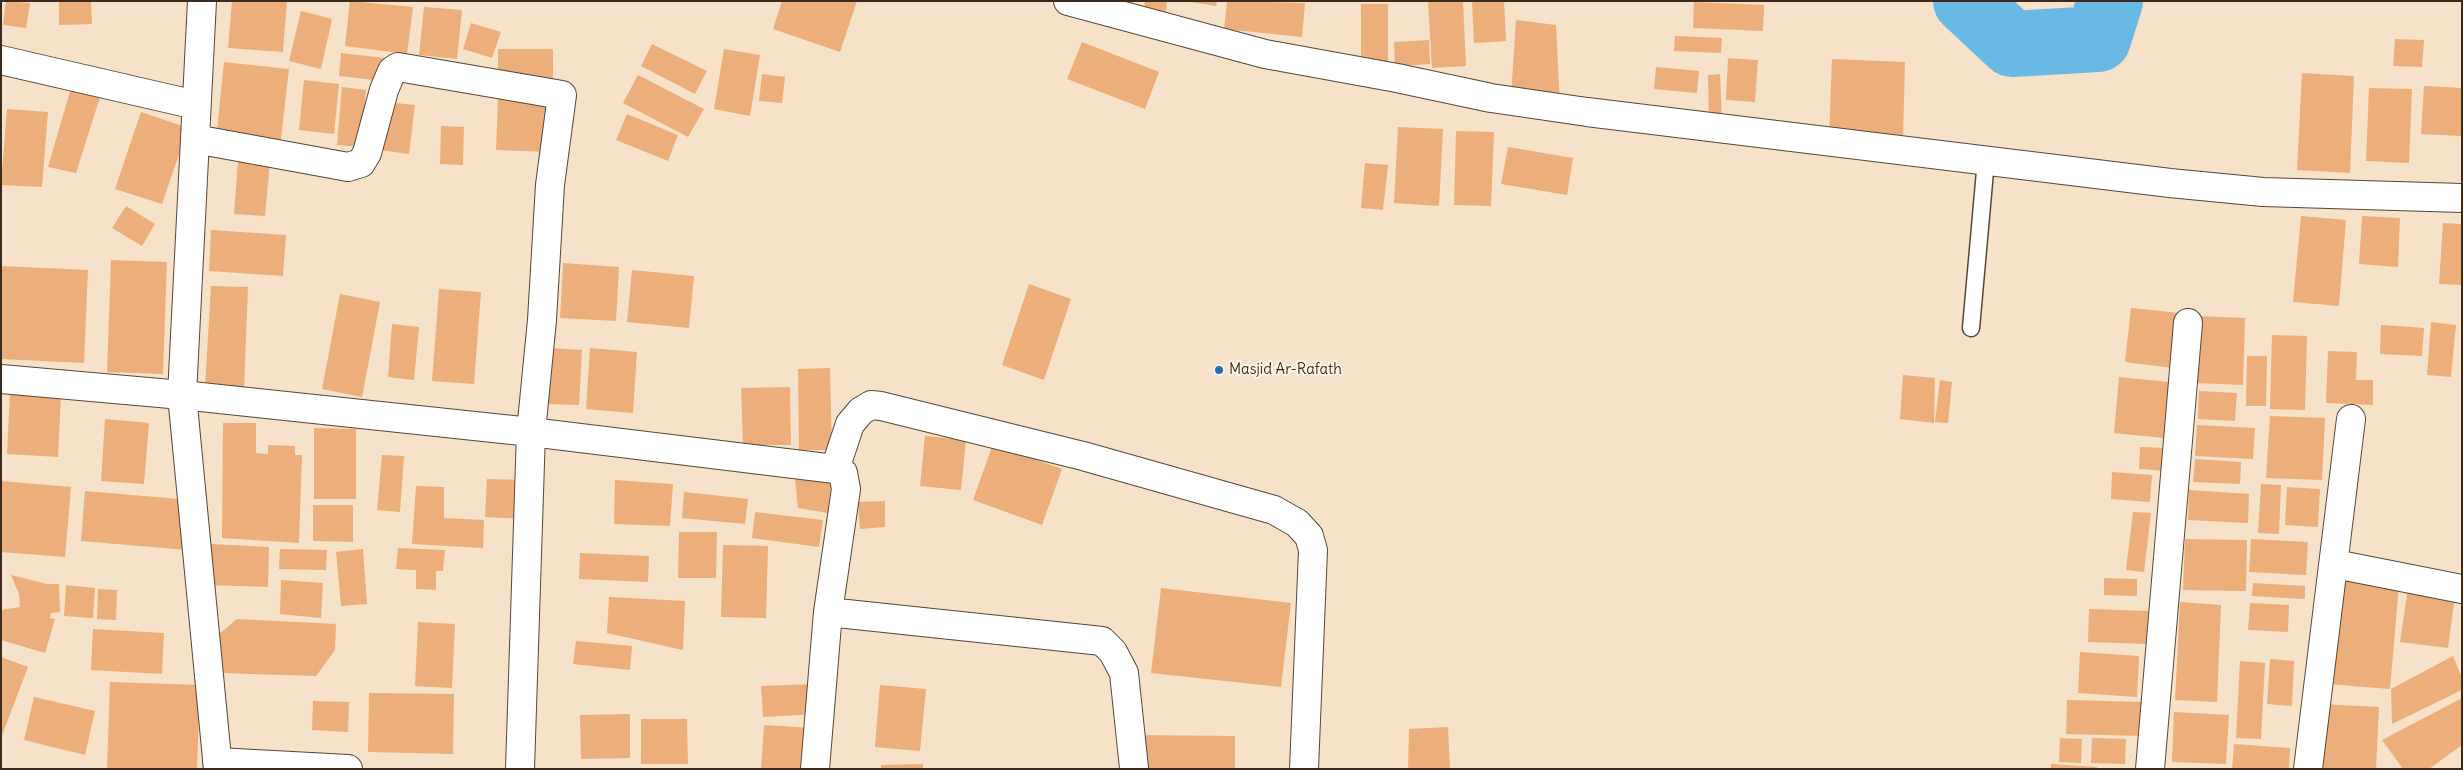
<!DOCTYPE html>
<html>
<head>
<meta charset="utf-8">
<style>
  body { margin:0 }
  #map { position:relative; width:2463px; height:770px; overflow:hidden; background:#f6e2c8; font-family:Delius,sans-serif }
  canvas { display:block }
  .frame { position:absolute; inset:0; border:2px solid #3b2a1e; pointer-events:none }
</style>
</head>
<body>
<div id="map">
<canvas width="2463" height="770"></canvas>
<div class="frame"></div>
</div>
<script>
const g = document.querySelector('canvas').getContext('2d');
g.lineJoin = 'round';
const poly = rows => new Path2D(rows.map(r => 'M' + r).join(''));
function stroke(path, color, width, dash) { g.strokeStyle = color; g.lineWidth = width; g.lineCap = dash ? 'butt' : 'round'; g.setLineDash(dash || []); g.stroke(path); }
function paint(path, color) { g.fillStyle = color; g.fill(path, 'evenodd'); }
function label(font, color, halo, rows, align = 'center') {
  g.font = font + ' Delius,sans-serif'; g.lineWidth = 4; g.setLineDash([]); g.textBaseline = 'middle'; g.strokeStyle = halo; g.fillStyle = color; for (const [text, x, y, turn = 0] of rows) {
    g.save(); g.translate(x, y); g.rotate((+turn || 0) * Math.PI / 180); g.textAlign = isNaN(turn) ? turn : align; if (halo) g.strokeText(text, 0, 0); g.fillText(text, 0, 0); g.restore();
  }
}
stroke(poly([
  [1966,1,2012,44,2098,39,2110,1]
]), '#6ab9e4', 66);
paint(poly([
  [6,1,30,3,26,28,3,25],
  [59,1,91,1,92,24,59,25],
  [232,1,287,1,283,52,228,48],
  [350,1,413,7,407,54,345,46],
  [782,1,857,1,840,52,773,29],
  [1145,1,1167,1,1166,12,1144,10],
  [1184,1,1217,1,1216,6],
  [1227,1,1305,3,1302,37,1224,29],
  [1428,1,1463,1,1466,66,1432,68],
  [1472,1,1504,1,1506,41,1474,43],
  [1694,2,1764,5,1763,31,1693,28],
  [1361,4,1388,4,1388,62,1361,62],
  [424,7,462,10,457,59,419,55],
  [301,11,332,19,321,69,289,61],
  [1516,20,1556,25,1560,105,1511,96],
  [471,23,501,32,492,58,463,49],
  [1675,36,1722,38,1721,53,1674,51],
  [2395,39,2424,40,2422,67,2393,66],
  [1429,40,1430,64,1395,66,1394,42],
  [1082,42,1159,72,1145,109,1067,79],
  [652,44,707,71,695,94,641,66],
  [498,49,553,49,553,81,498,80],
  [724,49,760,55,750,116,714,109],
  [341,53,385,58,383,81,339,76],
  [1728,58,1758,60,1755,102,1726,100],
  [1832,59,1905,62,1903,141,1829,138],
  [224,62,289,69,280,147,216,140],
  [1656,67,1699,71,1697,93,1654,89],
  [2302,73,2354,76,2350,173,2297,170],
  [762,74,785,77,782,103,759,101],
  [1720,74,1722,124,1709,125,1708,75],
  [638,75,704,109,688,137,623,103],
  [304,80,339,84,334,134,299,130],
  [2424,86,2462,88,2462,136,2421,134],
  [342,87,366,90,360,147,337,145],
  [71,88,100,97,76,173,48,167],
  [2369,88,2412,89,2409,163,2366,161],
  [498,99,552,101,550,152,496,150],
  [386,102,415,105,409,154,380,150],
  [7,109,48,112,42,187,1,185],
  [141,112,188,128,162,204,115,189],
  [627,114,678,135,668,161,616,140],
  [441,126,464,127,463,165,440,164],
  [1398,127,1443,129,1439,206,1394,203],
  [1456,131,1494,132,1491,206,1454,205],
  [1508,147,1573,158,1567,195,1501,184],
  [238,160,270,162,265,216,234,214],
  [1365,163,1388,165,1383,210,1361,208],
  [126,206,155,224,142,246,112,228],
  [2301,216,2346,220,2339,306,2293,302],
  [2362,216,2400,218,2398,267,2359,264],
  [2443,223,2462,224,2462,285,2439,284],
  [211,230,286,235,283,276,209,271],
  [111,260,167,262,163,374,107,372],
  [563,263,619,267,616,321,560,318],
  [1,266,88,270,84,363,1,359],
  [632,270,694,276,689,328,627,322],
  [1029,284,1071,299,1044,380,1002,365],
  [211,286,248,287,244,390,205,387],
  [439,289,481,292,474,384,432,381],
  [340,294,380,302,362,397,322,389],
  [2131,308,2180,313,2173,368,2125,362],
  [2197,316,2245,318,2243,385,2194,383],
  [2431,322,2456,325,2451,377,2427,375],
  [392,324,419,327,414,380,388,377],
  [2381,325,2424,328,2422,356,2380,354],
  [2272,335,2307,336,2305,410,2270,409],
  [550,348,582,350,579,405,547,404],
  [590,348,637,352,633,413,586,409],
  [2328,351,2357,352,2356,380,2373,380,2373,405,2326,403],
  [2247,356,2267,356,2266,406,2246,406],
  [830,368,832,450,799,450,798,369],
  [1903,375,1935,378,1934,423,1900,419],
  [2119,377,2169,382,2164,438,2114,433],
  [1940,380,1952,382,1948,423,1935,422],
  [790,387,791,445,743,445,741,388],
  [2199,391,2237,393,2235,421,2198,419],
  [10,392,61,395,58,457,7,454],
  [2270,416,2325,418,2322,480,2266,478],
  [105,419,149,423,144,484,101,481],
  [223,423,256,423,256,453,268,454,268,445,295,446,295,455,302,455,299,543,222,538],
  [2197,425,2255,428,2253,459,2195,456],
  [314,428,356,429,356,499,314,499],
  [925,436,966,440,961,490,920,486],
  [993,444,1062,469,1042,525,973,500],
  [2140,447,2168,448,2167,471,2139,469],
  [382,455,404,456,400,512,377,510],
  [2195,459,2241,462,2240,484,2193,482],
  [2112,472,2152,475,2150,502,2111,499],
  [487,479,526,480,524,519,485,517],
  [795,479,831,483,828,513,798,508],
  [615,480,673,484,670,526,614,524],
  [1,481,71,487,65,557,1,552],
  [2261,484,2281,485,2279,534,2258,533],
  [416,486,444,487,444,518,484,520,483,548,412,544],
  [2287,487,2320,489,2318,527,2285,525],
  [2189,490,2249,494,2248,523,2188,520],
  [85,491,191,500,187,550,81,541],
  [684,492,748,499,745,524,682,518],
  [885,501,885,527,860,529,858,502],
  [313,505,353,505,353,542,313,541],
  [755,512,823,520,819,547,752,538],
  [2133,512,2151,513,2144,572,2126,570],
  [679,532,717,532,716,578,678,578],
  [2185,539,2247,540,2246,591,2183,590],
  [2251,539,2308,542,2306,575,2249,572],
  [211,544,269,547,268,587,209,585],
  [723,545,768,546,766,618,721,617],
  [398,548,445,550,443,571,436,571,436,590,416,589,416,570,396,569],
  [280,549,327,550,326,570,279,569],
  [363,549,367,604,341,606,336,552],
  [580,553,649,556,648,582,579,579],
  [11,575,47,584,59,584,60,612,51,613,50,618,55,619,45,653,1,640,1,610,20,607,19,594],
  [2104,578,2137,579,2137,596,2104,595],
  [281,580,323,583,321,618,280,614],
  [2336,580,2399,585,2390,689,2327,684],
  [2253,583,2305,586,2305,599,2252,596],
  [66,585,95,588,93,618,64,616],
  [1161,588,1291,603,1281,687,1151,673],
  [2408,588,2455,595,2448,648,2400,642],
  [98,589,117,590,116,620,97,619],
  [609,597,685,601,683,650,607,633],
  [2180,602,2221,605,2217,702,2175,700],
  [2250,603,2289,605,2288,632,2248,630],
  [2089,609,2148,611,2147,644,2088,642],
  [237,619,336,624,335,650,316,676,219,673,218,635],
  [418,622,455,624,452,688,415,686],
  [93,629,164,633,162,674,91,670],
  [576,641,632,646,630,670,573,664],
  [2080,652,2139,656,2137,697,2078,693],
  [2453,656,2462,678,2462,690,2392,724,2391,689],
  [1,657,28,667,1,738],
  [2270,659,2294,661,2292,706,2267,704],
  [2240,661,2265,663,2261,739,2236,738],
  [110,682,200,685,197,769,107,769],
  [815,684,816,714,763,717,761,686],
  [880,685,926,689,920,751,875,747],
  [369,693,454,694,453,754,368,752],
  [34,697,95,711,85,755,24,740],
  [2462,698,2462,745,2429,769,2403,769,2382,740],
  [2067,700,2144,702,2143,736,2066,734],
  [313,701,349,702,348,732,312,730],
  [2321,704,2379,707,2376,769,2318,769],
  [2174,712,2229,715,2226,764,2172,762],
  [630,714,630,758,581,759,580,715],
  [641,719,687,719,688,764,641,764],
  [764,725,811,728,808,769,761,769],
  [1448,727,1450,769,1408,769,1409,729],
  [1138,735,1235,736,1235,769,1138,769],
  [2060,738,2082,739,2081,763,2059,762],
  [2092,738,2126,739,2125,764,2091,763],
  [2234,744,2290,748,2289,769,2232,769],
  [923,764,923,769,881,769,881,765],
  [2051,764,2097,767,2097,769,2051,769]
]), '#ecae7a');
const lane = poly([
  [1971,328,1986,160]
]);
const street = poly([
  [1068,1,1265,54,1397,78,1491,98,1587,112,2170,183,2263,192,2462,198],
  [1,60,196,105],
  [195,139,348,167,361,163,367,153,384,90,392,71,398,67,562,95,550,185,542,320,531,432,520,769],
  [1,379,182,395,202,1],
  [835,469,850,424,861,411,871,405,881,406,1083,456,1274,510,1297,523,1309,536,1313,550,1304,769],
  [2335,564,2462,589],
  [828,612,1102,641,1113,652,1124,673,1134,768],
  [217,762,348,769],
  [218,769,182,395,531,432,835,469,843,473,846,489,828,612,815,769],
  [2150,769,2188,323],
  [2308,769,2351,419]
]);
stroke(lane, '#574638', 19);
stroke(street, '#574638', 30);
stroke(lane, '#fff', 16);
stroke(street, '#fff', 28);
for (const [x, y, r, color] of [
  [1219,370,5,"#1f6fb2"]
]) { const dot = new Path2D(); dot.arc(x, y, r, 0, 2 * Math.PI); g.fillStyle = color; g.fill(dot); stroke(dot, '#fcf5e5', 2); }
label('15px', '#3b2a1e', '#fcf5e5', [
  ["Masjid Ar-Rafath",1229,370]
], 'left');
</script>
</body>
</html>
